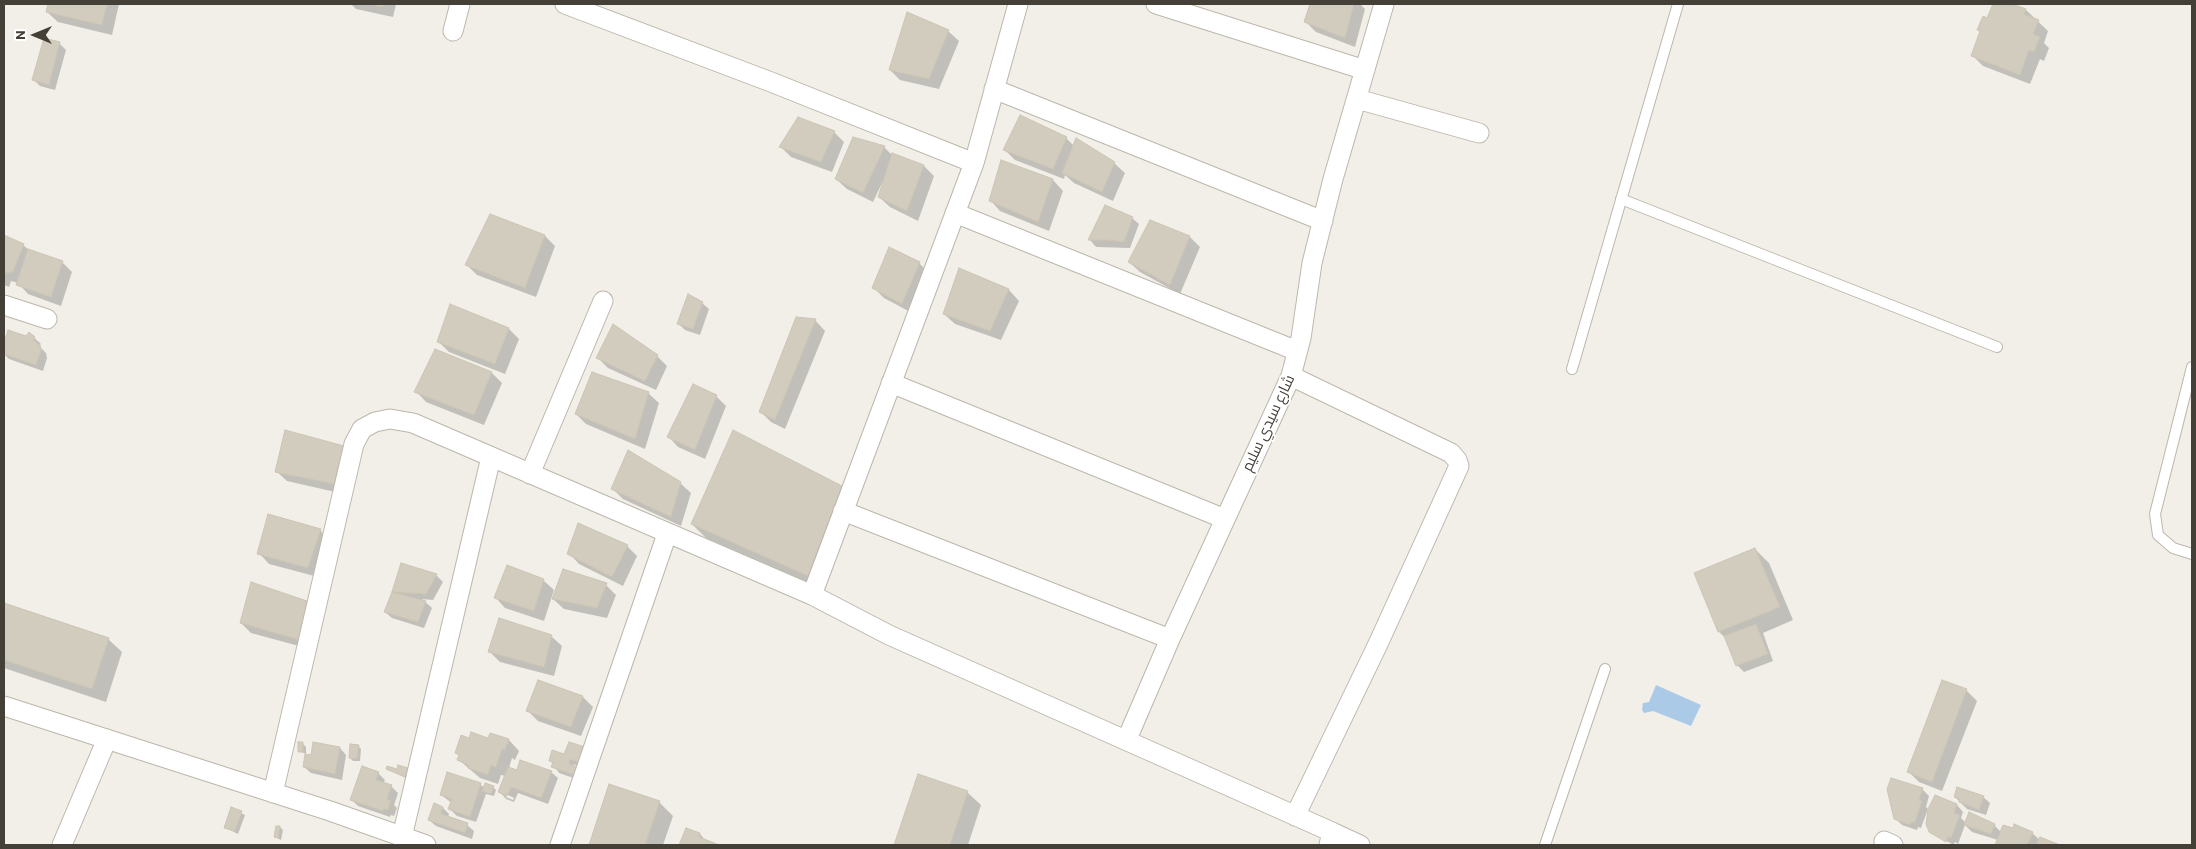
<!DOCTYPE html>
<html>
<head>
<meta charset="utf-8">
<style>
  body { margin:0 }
  #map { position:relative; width:2196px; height:849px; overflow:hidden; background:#f2efe8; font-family:Barlow,sans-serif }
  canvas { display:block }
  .frame { position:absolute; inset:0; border:5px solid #444037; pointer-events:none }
  .north { position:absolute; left:10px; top:10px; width:50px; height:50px; -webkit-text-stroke:4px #fff; paint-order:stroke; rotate:270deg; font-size:14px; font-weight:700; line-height:20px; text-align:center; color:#444037 }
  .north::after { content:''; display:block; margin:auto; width:18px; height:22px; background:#444037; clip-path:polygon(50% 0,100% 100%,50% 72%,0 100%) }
</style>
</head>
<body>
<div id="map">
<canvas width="2196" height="849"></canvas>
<div class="frame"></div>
<div class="north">N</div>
</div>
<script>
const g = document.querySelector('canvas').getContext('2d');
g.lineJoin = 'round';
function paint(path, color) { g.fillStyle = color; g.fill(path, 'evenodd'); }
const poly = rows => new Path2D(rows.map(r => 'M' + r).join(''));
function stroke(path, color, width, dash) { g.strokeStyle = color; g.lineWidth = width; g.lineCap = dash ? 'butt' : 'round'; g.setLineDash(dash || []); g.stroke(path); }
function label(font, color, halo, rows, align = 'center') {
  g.font = font + ' Barlow,Cairo,sans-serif'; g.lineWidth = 4; g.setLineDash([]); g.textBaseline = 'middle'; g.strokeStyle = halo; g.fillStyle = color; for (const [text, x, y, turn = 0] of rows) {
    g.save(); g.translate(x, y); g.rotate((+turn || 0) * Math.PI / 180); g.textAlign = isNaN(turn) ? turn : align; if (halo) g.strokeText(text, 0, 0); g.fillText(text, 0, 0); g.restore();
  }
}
paint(poly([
  [1656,685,1701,705,1691,726,1653,711,1644,713,1642,710,1643,703,1649,702]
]), '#abcae7');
paint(poly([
  [49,4,119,4,112,35,58,22,47,12],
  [351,4,396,4,393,17,356,9],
  [1312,4,1360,4,1365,9,1355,47,1316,32,1306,22],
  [1994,4,2010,8,2012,5,2026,10,2048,31,2044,43,2049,48,2044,61,2040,59,2030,84,1983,66,1973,56,1981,33,1979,30,1988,19],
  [948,31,959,41,939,89,900,80,890,70],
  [45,39,60,44,66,50,55,90,40,86,34,80],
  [834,132,844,142,832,172,791,157,781,147],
  [1066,138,1074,146,1114,163,1125,173,1113,201,1074,183,1065,175,1064,179,1015,160,1004,149],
  [884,147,893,156,924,166,934,176,918,221,890,207,879,197,884,184,882,183,873,202,847,189,836,179],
  [1002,161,1053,180,1063,191,1049,231,1000,211,990,200],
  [1106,206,1132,218,1139,224,1130,248,1096,247,1090,240],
  [491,215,545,236,555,246,536,297,477,275,467,265],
  [1150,221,1190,237,1200,247,1180,294,1140,272,1129,262],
  [4,237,23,245,30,251,62,262,72,272,61,306,28,294,18,283,11,281,9,287,4,285],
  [890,249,919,263,930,274,912,313,884,298,874,288],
  [960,270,1009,290,1019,301,1001,340,955,324,944,314],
  [702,303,709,309,700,335,685,330,678,323],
  [815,320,825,331,785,429,771,422,760,411],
  [509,329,519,339,505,374,449,352,438,341],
  [9,331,27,338,30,334,41,344,39,346,46,353,47,358,43,371,9,359,4,354,4,347],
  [657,356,667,366,656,390,608,368,597,357],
  [492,373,502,383,484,425,426,402,416,391],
  [648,393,659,403,645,449,586,424,576,414],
  [716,396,726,406,705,459,678,447,668,436],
  [343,447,344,494,287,481,276,471],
  [680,483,691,493,681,526,623,499,612,488],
  [841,487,855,501,821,588,706,538,692,524],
  [320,530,330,541,318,577,269,564,259,553],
  [627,546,637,556,623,586,579,564,569,553],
  [1755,549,1769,563,1793,620,1763,633,1773,661,1744,672,1737,665,1727,639,1719,632,1696,574],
  [402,565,436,575,443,582,433,600,422,599,432,608,424,628,392,618,385,612],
  [543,580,554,590,544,621,505,608,495,597],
  [606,585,616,595,607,618,564,609,553,599],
  [306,602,317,613,310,649,251,633,241,623],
  [4,604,108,639,122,652,106,702,4,668],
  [551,636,562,646,554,676,500,662,490,652],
  [538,681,583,697,593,707,581,736,538,721,528,711],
  [1943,681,1967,691,1977,701,1942,791,1919,782,1908,771],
  [491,734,509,740,519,751,515,760,512,758,509,768,517,772,551,772,558,778,548,804,518,793,514,802,506,799,500,792,506,776,501,775,498,784,480,778,459,760,460,756,456,753,470,739,489,739],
  [506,794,514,798,513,800,506,797],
  [569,743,586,769,573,764,584,775,582,781,559,773,550,760,565,755],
  [303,744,306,747,306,754,299,751],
  [358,746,361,749,360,761,353,761,350,758],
  [340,748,346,755,342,780,311,773,304,767,312,756],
  [388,769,407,770,410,773,408,779],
  [378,773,385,780,383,784,391,786,398,793,394,805,397,808,394,816,391,815,390,817,358,806,351,799],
  [448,773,481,785,485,789,493,787,496,790,494,796,486,794,476,822,457,816,450,809,452,803,441,795],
  [918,776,967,792,981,805,968,845,895,845],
  [610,786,659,802,673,816,663,845,590,845],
  [1922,789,1929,796,1926,807,1928,809,1921,828,1918,827,1917,830,1902,825,1895,818],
  [1936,797,1957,805,1963,812,1961,818,1966,823,1994,825,2002,833,2032,833,2040,840,2040,838,2057,845,1996,845,1998,840,1972,832,1965,825,1958,844,1955,842,1953,845,1951,845,1952,844,1933,833,1927,824,1927,815],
  [1955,797,1983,797,1990,803,1986,815,1967,809],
  [443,808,449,814,448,818,467,825,474,831,472,839,436,826,429,820],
  [232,809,245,815,238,834,226,828],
  [280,827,283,830,281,840,275,837],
  [687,829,700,834,707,842,716,845,680,845]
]), '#0003');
const building = poly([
  [48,4,107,4,102,25,46,12,48,4],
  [367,4,384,4,383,7,367,4],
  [1310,4,1354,4,1345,38,1304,22,1310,4],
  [1993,4,2003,4,2010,6,2012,4,2026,9,2024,14,2039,20,2033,34,2040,37,2034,52,2029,50,2020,75,1971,56,1980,31,1977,30,1983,16,1987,18,1993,4],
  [907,12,949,30,929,79,889,70,907,12],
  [44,38,60,42,49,85,32,80,44,38],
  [1020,115,1067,137,1053,169,1003,150,1020,115],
  [798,117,835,131,821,162,779,147,798,117],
  [853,137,885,146,863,193,835,179,853,137],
  [1076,138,1115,162,1102,192,1062,173,1076,138],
  [892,153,924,165,907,211,878,197,892,153],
  [1001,160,1053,179,1038,222,989,201,1001,160],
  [1105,205,1133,217,1124,242,1107,240,1088,240,1105,205],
  [490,214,545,235,525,288,465,265,490,214],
  [1150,220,1190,236,1170,285,1128,262,1150,220],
  [4,235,24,244,13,272,7,273,4,272,4,235],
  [889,247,920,262,902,304,872,288,889,247],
  [28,249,63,261,51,297,16,285,28,249],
  [959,268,1009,289,990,331,943,314,959,268],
  [688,294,703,302,693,329,677,324,688,294],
  [450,304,509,328,495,364,437,342,450,304],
  [796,317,816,319,775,420,759,412,796,317],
  [613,324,658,355,645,381,596,358,613,324],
  [8,330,26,336,29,332,35,337,33,340,40,345,41,351,36,365,4,354,4,343,8,330],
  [435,349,492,372,474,415,414,392,435,349],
  [592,372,649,392,635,439,575,414,592,372],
  [693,384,717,395,695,450,667,437,693,384],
  [285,430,344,446,334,484,275,472,285,430],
  [733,430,842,486,808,576,691,524,733,430],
  [628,450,681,482,671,517,611,489,628,450],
  [268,514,321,529,308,568,257,554,268,514],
  [578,523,628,545,612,577,567,554,578,523],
  [1755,548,1780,607,1718,632,1694,573,1755,548],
  [401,563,437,574,426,594,392,592,401,563],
  [507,565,544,579,534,611,494,598,507,565],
  [563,569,607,583,597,608,552,599,563,569],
  [251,582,307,601,300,640,240,623,251,582],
  [392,592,426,601,418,622,384,612,392,592],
  [4,603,109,638,92,689,4,660,4,603],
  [499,618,552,635,544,667,488,652,499,618],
  [1756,624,1768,654,1736,666,1724,636,1756,624],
  [538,680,583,696,571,727,526,711,538,680],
  [1942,680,1967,689,1932,782,1907,772,1942,680],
  [471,732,488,738,490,733,509,739,505,750,502,749,496,767,491,765,488,775,468,768,469,765,457,760,459,755,455,753,461,735,469,738,471,732],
  [298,742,303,742,303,752,298,752,298,742],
  [313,742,340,747,335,774,303,767,305,754,311,755,313,742],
  [569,742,585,747,580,763,570,759,569,764,578,767,575,775,551,767,553,762,549,761,552,750,564,754,569,742],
  [350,744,359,745,357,759,349,758,350,744],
  [520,760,552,771,541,798,511,787,507,796,498,792,508,767,517,770,520,760],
  [398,765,408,768,405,777,386,769,387,766,397,769,398,765],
  [362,766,379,772,376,780,392,785,387,799,391,801,388,810,384,809,383,811,350,800,362,766],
  [447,772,481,783,470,817,448,809,452,799,440,795,447,772],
  [918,774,968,791,950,845,894,845,918,774],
  [1891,778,1923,788,1919,800,1922,801,1915,822,1911,822,1910,825,1894,819,1887,789,1891,778],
  [485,783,494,786,491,794,482,791,485,783],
  [609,784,660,801,645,845,589,845,609,784],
  [1957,787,1984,796,1979,810,1959,802,1960,799,1954,797,1957,787],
  [1935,795,1957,804,1954,813,1960,815,1951,838,1948,836,1946,842,1929,832,1926,824,1928,809,1935,795],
  [434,803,443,807,441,814,468,823,465,833,428,820,434,803],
  [231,807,242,811,235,831,224,828,231,807],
  [1969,812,1995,824,1991,834,1964,825,1969,812],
  [2014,824,2033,832,2027,845,1995,845,2003,825,2013,828,2014,824],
  [276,826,280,826,278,838,274,837,276,826],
  [686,828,700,833,699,837,719,845,679,845,686,828],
  [2040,837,2060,845,2036,845,2040,837]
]);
paint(building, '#d2ccbf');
stroke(building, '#ccc4b3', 1);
const lane = poly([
  [1621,199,1997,347],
  [2192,367,2155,514,2158,535,2173,548,2192,554],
  [1572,369,1678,4],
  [1545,845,1605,669]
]);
const street = poly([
  [565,4,771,82,974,163],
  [1018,4,974,163,812,595,889,635,1332,832,1329,845],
  [1156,4,1365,70],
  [453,31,460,4],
  [994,89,1323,221],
  [1357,99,1479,133],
  [955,213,1297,351],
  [4,305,47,319],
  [1291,376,1451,453,1457,460,1459,466,1378,644,1295,816],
  [891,383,1225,519],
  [530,474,603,301],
  [843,511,1170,639],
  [4,706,330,811,426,845],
  [1127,739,1170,639,1291,376,1301,338,1312,263,1333,179,1384,4],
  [273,793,354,444,362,429,375,422,390,419,413,423,812,595],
  [1332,832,1360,845],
  [402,837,491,457],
  [1884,841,1893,845],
  [62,845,107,739],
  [560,845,667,534]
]);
stroke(lane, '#bcb7ab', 12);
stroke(street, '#bcb7ab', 21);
stroke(lane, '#fff', 10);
stroke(street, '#fff', 19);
label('15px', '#444037', '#fff', [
  ["شارع سيدي سليم",1268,423,-65]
]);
</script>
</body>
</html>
